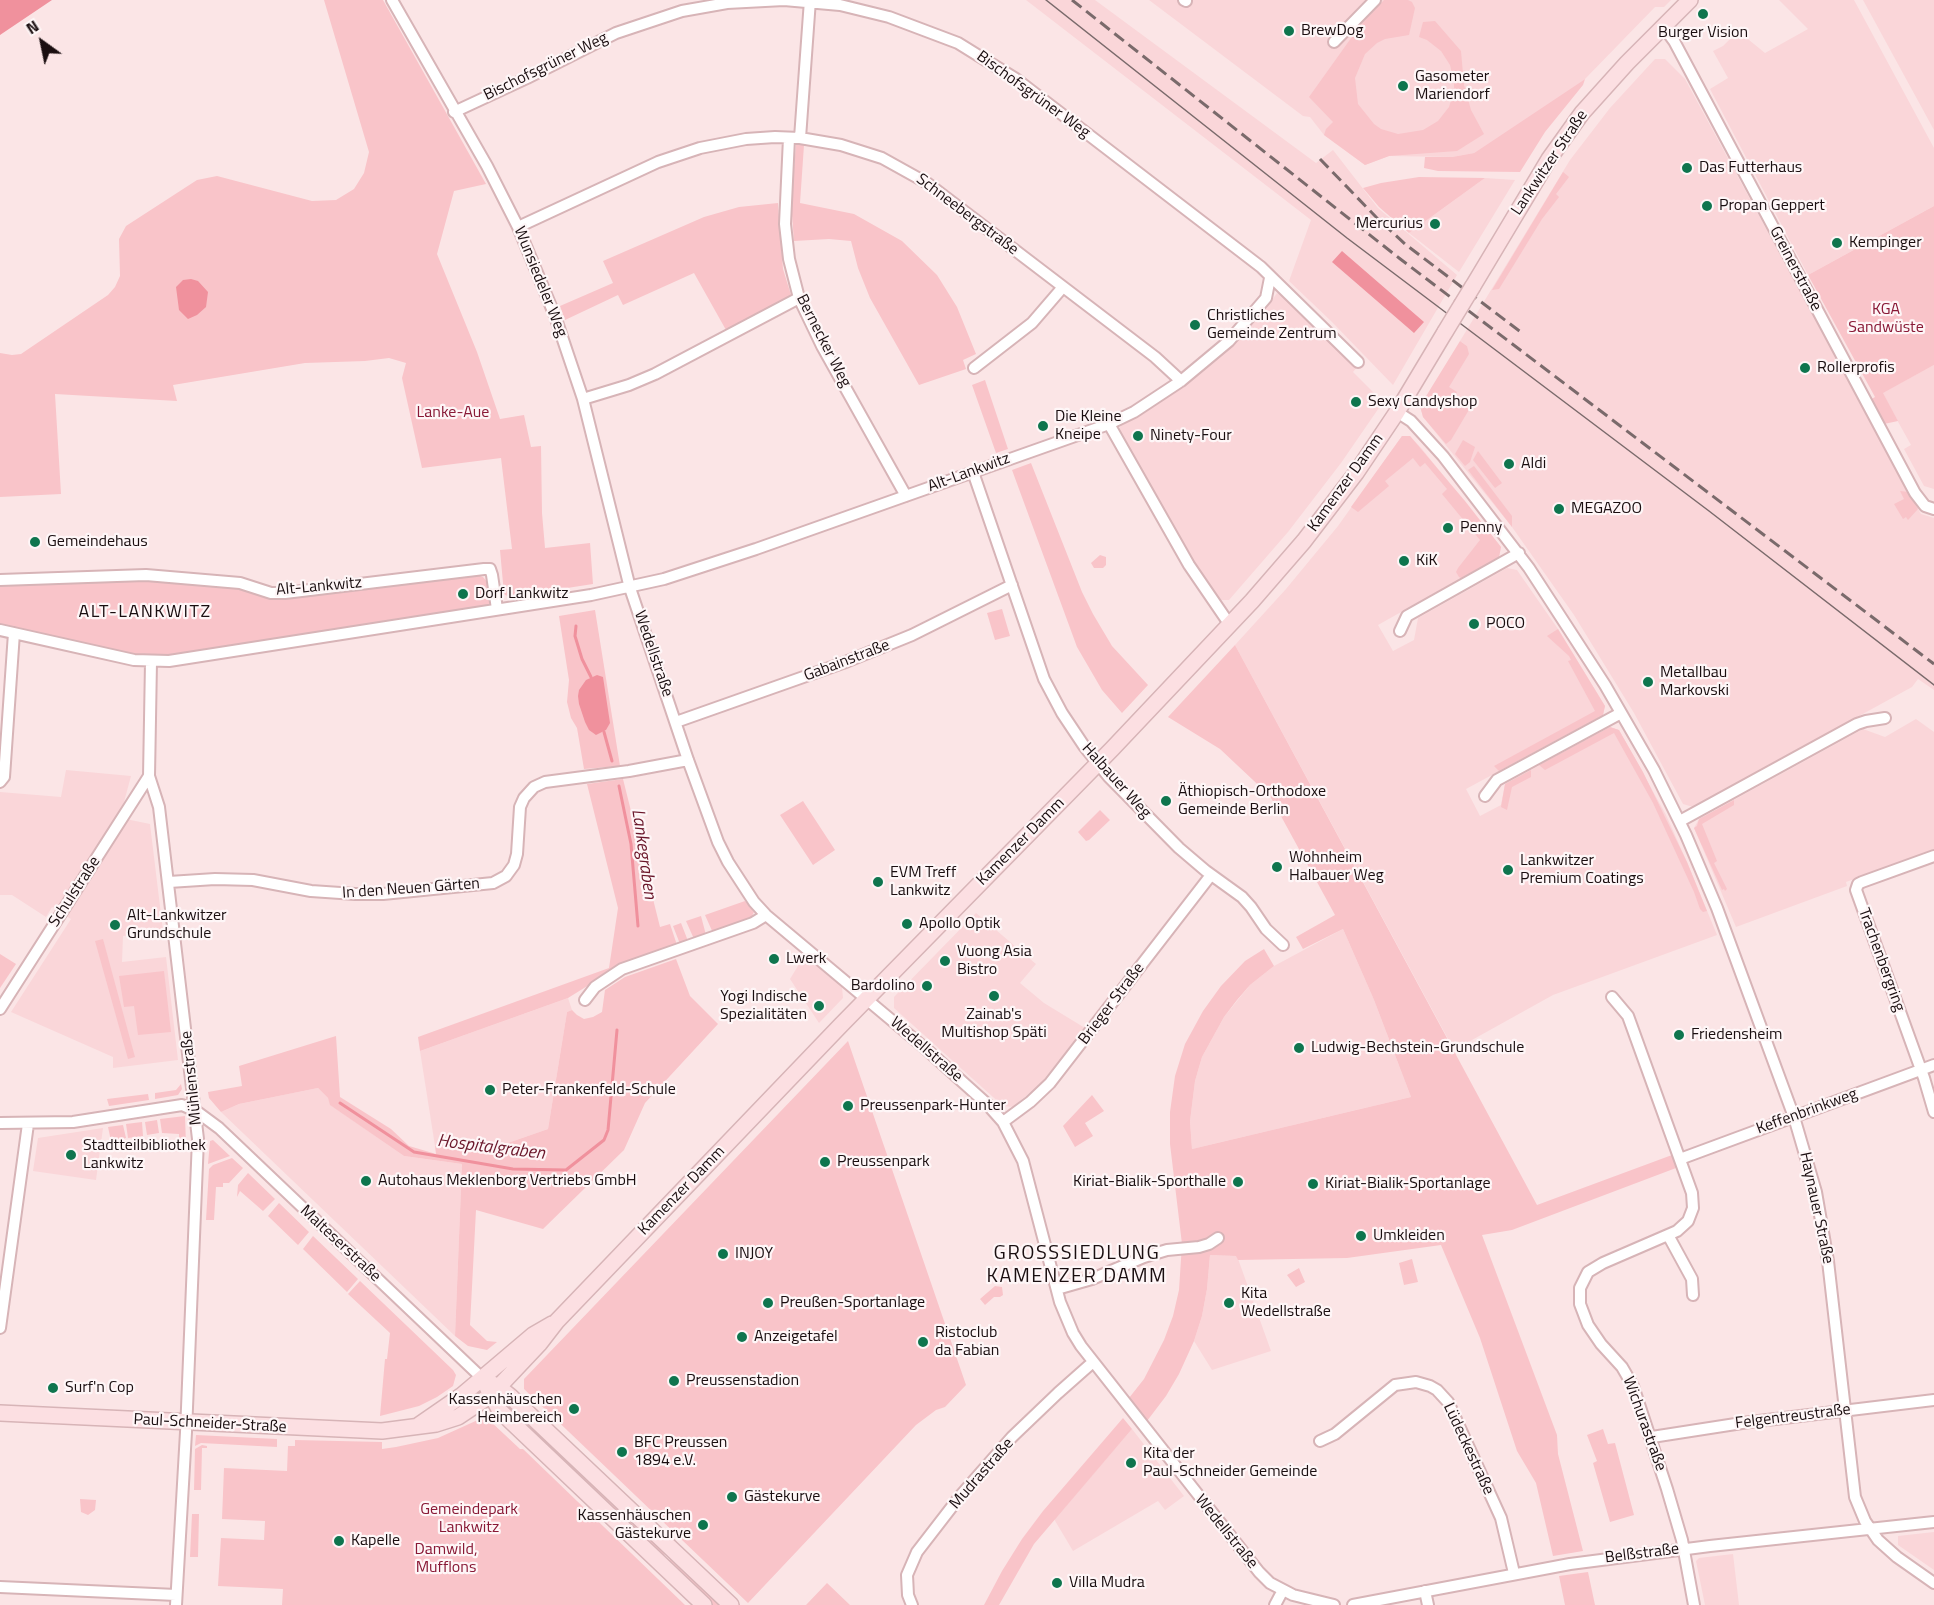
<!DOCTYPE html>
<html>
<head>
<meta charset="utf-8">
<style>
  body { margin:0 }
  #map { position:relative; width:1934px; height:1605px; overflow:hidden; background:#fbe5e6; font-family:"Titillium Web",sans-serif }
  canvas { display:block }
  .north { position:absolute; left:12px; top:12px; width:60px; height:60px; -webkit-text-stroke:4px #fef6f7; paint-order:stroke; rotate:327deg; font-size:16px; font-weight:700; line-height:24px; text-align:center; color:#1a0e10 }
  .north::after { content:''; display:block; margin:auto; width:21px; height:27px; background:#1a0e10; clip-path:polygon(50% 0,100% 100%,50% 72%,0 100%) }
</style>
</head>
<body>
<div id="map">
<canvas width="1934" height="1605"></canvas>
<div class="north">N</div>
</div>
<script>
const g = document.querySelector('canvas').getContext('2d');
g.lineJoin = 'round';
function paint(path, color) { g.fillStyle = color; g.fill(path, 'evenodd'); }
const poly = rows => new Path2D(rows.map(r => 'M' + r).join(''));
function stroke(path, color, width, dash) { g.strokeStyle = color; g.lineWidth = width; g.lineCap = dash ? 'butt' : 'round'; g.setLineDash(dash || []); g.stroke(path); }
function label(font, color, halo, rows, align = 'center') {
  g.font = font + ' "Titillium Web",sans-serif'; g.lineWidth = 4.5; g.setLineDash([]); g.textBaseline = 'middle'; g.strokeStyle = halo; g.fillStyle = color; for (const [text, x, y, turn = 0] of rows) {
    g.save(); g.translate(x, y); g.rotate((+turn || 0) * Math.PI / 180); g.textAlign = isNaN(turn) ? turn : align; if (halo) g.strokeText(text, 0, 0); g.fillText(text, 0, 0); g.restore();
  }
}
paint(poly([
  [1026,0,1095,0,1316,163,1333,150,1378,208,1457,275,1393,385,1331,321,1289,281,1311,220],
  [1149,0,1671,0,1664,7,1655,7,1585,79,1474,153,1452,157,1389,156,1365,165,1324,135,1310,117,1303,116],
  [1779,0,1854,0,1934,148,1934,206,1808,275,1710,89,1728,78,1713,51,1723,46,1738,31,1765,53,1808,29],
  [1863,0,1934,0,1934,130,1905,77],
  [1655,59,1665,59,1685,79,1918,509,1921,514,1934,518,1934,690,1918,679,1912,687,1693,807,1683,804,1634,713,1574,615,1512,527,1423,417,1420,406,1467,346,1460,341,1570,160,1610,108],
  [1485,178,1515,180,1459,272,1409,233],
  [1277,293,1284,296,1357,367,1353,372,1383,402,1341,463,1288,532,1229,600,1220,600,1191,561,1118,430,1122,424,1153,407,1174,393,1214,360,1244,332,1267,307],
  [1934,365,1934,489,1924,486,1904,449,1911,445,1882,393],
  [1402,436,1410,436,1422,449,1501,547,1499,557,1378,625,1393,651,1414,640,1418,618,1507,568,1517,570,1558,629,1605,706,1603,715,1466,789,1480,816,1501,805,1505,784,1610,727,1619,730,1666,815,1687,862,1717,935,1553,995,1454,1050,1235,645,1286,589,1338,526],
  [1916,719,1934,732,1934,850,1846,882,1847,886,1736,927,1694,828,1699,819,1863,729,1885,737],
  [66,770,131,776,124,802,116,817,150,824,163,931,123,936,122,962,166,957,178,1060,113,1068,113,1057,11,1012,71,919,52,907,46,917,12,895,0,895,0,792,61,797],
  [976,913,1036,964,1020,983,1044,1003,1085,1028,1042,1082,1013,1107,1003,1106,894,1008,894,997],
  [1343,929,1374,1000,1411,1097,1192,1149,1190,1121,1195,1081,1202,1057,1224,1017,1250,985,1274,966],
  [804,956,842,987,843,998,819,1023,790,979],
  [568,998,572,1010,567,1012,548,1129,479,1153,435,1146,420,1051],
  [318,1088,328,1098,331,1105,404,1156,462,1164,455,1336,221,1112,239,1104],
  [103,1128,96,1180,33,1171,38,1138],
  [1210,1255,1237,1256,1271,1351,1212,1370,1194,1341,1202,1316,1207,1289],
  [1132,1429,1184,1496,1165,1510,1158,1501,1073,1551,1054,1519],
  [1934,1532,1934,1570,1898,1545,1898,1536],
  [1733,1554,1739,1605,1705,1605,1696,1561,1699,1558]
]), '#fad6d9');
paint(poly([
  [324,0,383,0,486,184,454,191,437,254,477,352,500,419,524,415,531,447,541,446,542,513,545,548,590,543,593,584,509,597,504,594,500,550,512,549,501,458,422,468,402,378,406,363,389,358,365,361,305,363,173,385,177,401,55,394,61,494,0,497,0,353,12,355,21,354,108,295,115,287,120,276,119,239,126,226,197,180,217,176,312,201,336,200,354,189,364,173,369,152],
  [1384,0,1408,0,1412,2,1415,8,1409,35,1385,39,1377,43,1365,54,1355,78,1358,104,1374,124,1381,129,1398,134,1423,130,1438,121,1449,107,1454,91,1454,82,1450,65,1441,51,1427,40,1419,37,1423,22,1435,21,1461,51,1464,85,1471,110,1484,134,1457,151,1389,156,1365,165,1324,135,1326,129,1333,122,1309,97,1359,27],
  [1585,79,1583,85,1545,132,1520,172,1438,171,1424,168,1425,157,1452,157,1474,153],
  [796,144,804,145,800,203,854,214,902,241,937,275,957,307,976,354,963,360,966,369,919,385,870,298,858,268,851,241,829,239,794,241,791,202],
  [1563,172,1569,177,1556,194,1559,197,1542,219,1499,289,1492,290],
  [1419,177,1485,178,1409,233,1379,207,1363,188,1381,183],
  [778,203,783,269,791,295,726,330,694,273,623,305,618,295,565,320,560,306,613,283,603,261,704,217,739,207],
  [1934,206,1934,365,1883,393,1898,421,1884,424,1870,400,1875,397,1808,275],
  [1460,341,1467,346,1469,354,1449,387,1457,392,1453,398,1470,408,1451,440,1446,444,1423,417,1420,406],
  [985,380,1008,449,996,453,972,385],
  [1402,436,1410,436,1465,501,1501,547,1499,557,1461,578,1459,577,1456,572,1458,568,1480,540,1442,494,1447,489,1425,463,1420,467,1413,458,1385,481,1389,486,1358,512,1351,507],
  [1463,440,1475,447,1470,462,1465,466,1455,454],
  [1478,451,1502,483,1495,488,1473,460],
  [1031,463,1082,592,1093,614,1112,646,1148,685,1122,713,1102,690,1077,647,1012,470],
  [1474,466,1512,516,1512,527,1468,470],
  [1900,491,1909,492,1918,509,1908,520,1906,517,1903,519,1894,504,1904,499],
  [1100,555,1106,557,1106,565,1103,568,1094,568,1091,563],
  [474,574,483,577,488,583,492,604,490,606,168,656,135,655,0,625,0,584,138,578,241,588,268,596],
  [1002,609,1010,636,995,640,987,613],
  [595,610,620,766,584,769,577,728,571,718,567,702,569,680,559,616],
  [1558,629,1605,706,1603,715,1499,771,1494,766,1595,711,1568,661,1571,660,1569,656,1547,636],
  [1235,645,1537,1205,1672,1155,1676,1168,1512,1230,1482,1235,1557,1435,1558,1454,1583,1551,1553,1556,1536,1483,1517,1451,1480,1338,1441,1245,1347,1258,1238,1260,1236,1256,1210,1255,1207,1289,1202,1316,1194,1341,1179,1374,1166,1396,1147,1421,1129,1398,1144,1379,1164,1340,1173,1316,1179,1290,1182,1244,1170,1144,1170,1112,1175,1076,1185,1044,1203,1011,1221,986,1245,961,1264,949,1274,966,1250,985,1237,1000,1224,1017,1202,1057,1195,1081,1190,1121,1192,1149,1411,1097,1374,1000,1343,929,1303,949,1296,937,1335,915,1270,796,1220,749,1168,717],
  [1610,727,1619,730,1643,772,1687,862,1707,911,1703,912,1700,909,1694,892,1653,803,1614,733,1545,770,1539,765],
  [1531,770,1531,777,1512,787,1507,810,1501,807,1505,784],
  [623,779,660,927,670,924,677,945,621,965,568,998,420,1051,418,1037,609,968,618,908,587,784],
  [1734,800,1734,805,1702,824,1717,861,1714,863,1727,889,1725,891,1724,889,1722,890,1694,828,1697,826,1699,819],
  [803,801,835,850,813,865,780,815],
  [1100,810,1110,820,1089,840,1086,841,1078,832],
  [745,901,754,912,751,918,713,933,705,915],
  [701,916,706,935,694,939,686,921],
  [681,923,688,941,680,944,673,926],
  [103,939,135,1057,128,1059,95,941],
  [0,954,16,964,0,988],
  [676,959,690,996,718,1024,645,1103,624,1150,543,1229,476,1210,470,1325,487,1341,497,1342,487,1350,468,1346,455,1336,462,1164,404,1156,330,1105,328,1098,318,1088,239,1104,221,1112,209,1098,208,1092,242,1086,239,1066,336,1036,340,1097,391,1129,409,1146,436,1154,435,1146,479,1153,548,1129,567,1012,572,1010,577,1015,584,1019,593,1017,602,1012,605,990,625,977],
  [164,971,171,1032,138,1035,134,1006,124,1007,119,976],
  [848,1041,966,1385,945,1407,936,1410,916,1425,748,1603,524,1389,524,1379],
  [181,1084,182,1089,178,1095,155,1099,155,1093,176,1090],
  [148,1094,149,1100,109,1106,107,1099],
  [1092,1095,1104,1111,1085,1123,1093,1136,1075,1147,1063,1126],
  [185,1116,186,1145,179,1145,179,1134,162,1133,160,1119],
  [157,1120,159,1133,147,1135,145,1122],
  [142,1122,143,1136,128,1138,126,1124],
  [123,1125,126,1138,111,1141,108,1127],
  [213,1140,230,1156,208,1164,210,1141],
  [232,1158,243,1168,229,1183,223,1183,223,1187,216,1187,214,1220,206,1220,209,1169,213,1165],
  [248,1173,275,1199,263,1211,240,1191,237,1197,238,1185],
  [279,1203,309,1232,298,1245,268,1216],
  [313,1236,358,1279,347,1292,303,1249],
  [1412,1259,1418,1282,1404,1285,1399,1263],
  [1299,1268,1305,1282,1296,1287,1287,1275],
  [360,1281,453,1370,456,1375,453,1386,437,1397,419,1406,380,1416,385,1359,387,1359,390,1333,348,1294],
  [995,1286,1002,1287,1003,1295,1000,1297,994,1297,985,1305,980,1299],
  [1123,1418,1132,1429,1034,1544,999,1605,984,1605,1002,1571,1022,1539,1043,1511],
  [480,1419,489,1420,520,1449,523,1449,685,1605,282,1605,283,1589,218,1586,221,1538,264,1540,265,1521,222,1519,224,1468,287,1471,288,1446,295,1446,295,1440,382,1442,382,1449,396,1447,438,1438],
  [529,1424,667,1552,663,1556,527,1426],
  [1603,1429,1608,1444,1615,1443,1634,1515,1610,1522,1593,1463,1597,1461,1587,1435],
  [196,1435,277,1439,277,1447,201,1443,195,1446],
  [202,1445,207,1446,207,1448,202,1448,201,1490,194,1490,195,1449],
  [80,1499,96,1500,95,1510,88,1515,81,1512],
  [192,1514,199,1514,198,1557,190,1557],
  [672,1558,724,1605,711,1605,668,1561],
  [1588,1572,1595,1605,1565,1605,1559,1576],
  [827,1583,850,1605,806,1605]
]), '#f9c4c9');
paint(poly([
  [0,0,52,0,0,35],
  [1342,251,1424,322,1414,333,1332,262],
  [191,279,198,281,208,292,206,307,197,315,188,319,179,310,176,287,183,280],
  [597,675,603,677,610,723,606,730,596,735,589,730,585,722,579,704,578,696,579,690,586,680]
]), '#f0919d');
stroke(poly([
  [576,626,575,636,582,659,591,677],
  [604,732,612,761],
  [619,786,631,844,638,926],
  [340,1103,414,1152,513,1169,566,1170,604,1140,608,1130,617,1030]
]), '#f0919d', 3);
const street = poly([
  [392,0,487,166,518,227,555,316,583,399,630,588,688,760,718,842,728,862,754,902,766,915,926,1049,987,1104,1003,1122,1023,1161,1060,1302,1073,1333,1081,1346,1259,1572,1270,1583,1293,1595,1334,1605],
  [1184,0,1186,1],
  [1663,26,1674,41,1915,493,1925,506,1934,509],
  [1334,42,1375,0],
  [454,112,527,78,616,33,682,11,727,3,784,0,840,5,889,17,958,43,1016,79,1261,267,1358,362],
  [789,138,785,224,789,259,799,298,822,346,906,496],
  [800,138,810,0],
  [518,227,658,162,700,148,746,139,775,137,800,138,841,145,882,158,927,183,1155,357,1181,381],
  [974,368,1032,323,1063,287],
  [583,399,629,385,655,374,799,298],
  [1397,412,1411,421,1443,456,1529,568,1605,685,1654,770,1686,835,1717,908,1794,1117,1816,1192,1828,1261,1855,1497,1865,1521,1878,1540,1897,1557,1934,1583],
  [1109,424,1189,565,1230,625],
  [973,472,1044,679,1062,713,1084,746,1109,777,1179,848,1206,871,1242,897,1251,907,1266,929,1283,945],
  [0,580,146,575,240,583,271,593,285,593,484,569,490,569,492,575,497,609],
  [0,630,134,660,169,661,591,595,664,579,756,549,1109,424,1134,412,1181,381,1229,341,1266,298,1270,278],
  [1400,631,1407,616,1519,553],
  [151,662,149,776,159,807,198,1139,186,1432,176,1605],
  [676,722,843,663,912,635,1012,585],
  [0,782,4,777,14,633],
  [1485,796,1497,780,1621,713],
  [1680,821,1857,724,1866,721,1885,718],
  [1934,856,1862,882,1858,884,1856,890,1924,1078,1934,1112],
  [169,882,215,879,253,880,311,891,355,894,383,894,493,883,506,876,514,865,517,854,520,807,524,798,534,787,545,782,629,771,688,760],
  [1612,997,1628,1016,1692,1193,1693,1208,1688,1221,1677,1231,1603,1263,1588,1272,1580,1288,1580,1304,1588,1325,1601,1344,1622,1367,1633,1386,1667,1489,1682,1540,1694,1605],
  [585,1000,595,987,622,969,753,923,766,915],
  [0,1009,149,776],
  [1003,1122,1030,1102,1050,1083,1211,875],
  [0,1123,73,1122,182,1105,196,1111,219,1128,483,1379],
  [1680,1159,1934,1065],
  [1668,1235,1692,1279,1693,1295],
  [1057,1289,1092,1279,1144,1257,1167,1250,1199,1247,1209,1244,1218,1238],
  [0,1328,28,1124],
  [1652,1437,1742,1423,1934,1400],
  [1320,1441,1335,1434,1395,1385,1416,1382,1430,1386,1437,1390,1448,1402,1501,1518,1514,1573],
  [0,1587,176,1595],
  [1425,1591,1428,1605],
  [912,1605,908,1595,907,1575,917,1552,961,1495,1012,1437,1058,1393,1093,1362],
  [1275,1605,1283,1590],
  [1353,1605,1570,1564,1710,1546,1934,1522]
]);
const secondary = poly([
  [1473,286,1549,159,1582,113,1627,63,1690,0],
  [483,1379,500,1388,510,1396,731,1605],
  [487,1387,500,1411,704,1605],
  [0,1413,382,1431,436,1424,458,1417,491,1395,540,1343,557,1321,700,1172,841,1025,1112,749,1252,601,1304,541,1356,473,1397,412,1445,332],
  [419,1425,461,1396,533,1335,552,1324]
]);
stroke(street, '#d7b4b7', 14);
stroke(secondary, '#d7b4b7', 18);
stroke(street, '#fff', 10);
stroke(secondary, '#fcdfe2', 15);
stroke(poly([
  [1046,0,1347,238,1709,511,1934,685]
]), '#7a6a6b', 1.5);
stroke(poly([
  [1072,0,1399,258,1934,664],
  [1320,159,1376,217,1405,244,1522,333]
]), '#7a6a6b', 3, [12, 6]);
const secondaryBridge = poly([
  [1445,332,1473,286]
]);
stroke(secondaryBridge, '#d7b4b7', 18, []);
stroke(secondaryBridge, '#fcdfe2', 15);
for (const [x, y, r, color] of [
  [1703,14,6,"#0f754e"],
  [1289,31,6,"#0f754e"],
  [1403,86,6,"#0f754e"],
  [1687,168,6,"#0f754e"],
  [1707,206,6,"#0f754e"],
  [1435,224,6,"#0f754e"],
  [1837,243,6,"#0f754e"],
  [1195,325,6,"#0f754e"],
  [1805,368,6,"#0f754e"],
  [1356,402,6,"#0f754e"],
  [1043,426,6,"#0f754e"],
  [1138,436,6,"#0f754e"],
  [1509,464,6,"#0f754e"],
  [1559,509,6,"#0f754e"],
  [1448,528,6,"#0f754e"],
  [35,542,6,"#0f754e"],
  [1404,561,6,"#0f754e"],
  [463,594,6,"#0f754e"],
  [1474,624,6,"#0f754e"],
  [1648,682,6,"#0f754e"],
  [1166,801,6,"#0f754e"],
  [1277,867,6,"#0f754e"],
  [1508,870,6,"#0f754e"],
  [878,882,6,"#0f754e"],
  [907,924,6,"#0f754e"],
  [115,925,6,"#0f754e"],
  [774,959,6,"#0f754e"],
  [945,961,6,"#0f754e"],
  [927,986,6,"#0f754e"],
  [994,996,6,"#0f754e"],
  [819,1006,6,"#0f754e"],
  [1679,1035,6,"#0f754e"],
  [1299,1048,6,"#0f754e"],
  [490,1090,6,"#0f754e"],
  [848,1106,6,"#0f754e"],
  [71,1155,6,"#0f754e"],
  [825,1162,6,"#0f754e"],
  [366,1181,6,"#0f754e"],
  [1238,1182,6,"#0f754e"],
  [1313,1184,6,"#0f754e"],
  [1361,1236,6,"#0f754e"],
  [723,1254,6,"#0f754e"],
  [768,1303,6,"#0f754e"],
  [1229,1303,6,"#0f754e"],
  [742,1337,6,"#0f754e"],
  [923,1342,6,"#0f754e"],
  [674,1381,6,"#0f754e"],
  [53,1388,6,"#0f754e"],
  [574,1409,6,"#0f754e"],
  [622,1452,6,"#0f754e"],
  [1131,1463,6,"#0f754e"],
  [732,1497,6,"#0f754e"],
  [703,1525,6,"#0f754e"],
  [339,1541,6,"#0f754e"],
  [1057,1583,6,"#0f754e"]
]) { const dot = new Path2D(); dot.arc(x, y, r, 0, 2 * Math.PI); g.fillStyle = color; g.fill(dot); stroke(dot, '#fef6f7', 2); }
label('16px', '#1a0e10', '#fef6f7', [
  ["BrewDog",1301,31],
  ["Burger Vision",1703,33,"center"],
  ["Gasometer",1415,77],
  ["Mariendorf",1415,95],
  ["Das Futterhaus",1699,168],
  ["Propan Geppert",1719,206],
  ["Mercurius",1423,224,"right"],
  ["Kempinger",1849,243],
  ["Christliches",1207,316],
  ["Gemeinde Zentrum",1207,334],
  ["Rollerprofis",1817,368],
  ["Sexy Candyshop",1368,402],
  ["Die Kleine",1055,417],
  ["Kneipe",1055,435],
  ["Ninety-Four",1150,436],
  ["Aldi",1521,464],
  ["MEGAZOO",1571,509],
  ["Penny",1460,528],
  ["Gemeindehaus",47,542],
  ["KiK",1416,561],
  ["Dorf Lankwitz",475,594],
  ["POCO",1486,624],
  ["Metallbau",1660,673],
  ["Markovski",1660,691],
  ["Äthiopisch-Orthodoxe",1178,792],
  ["Gemeinde Berlin",1178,810],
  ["Wohnheim",1289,858],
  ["Halbauer Weg",1289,876],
  ["Lankwitzer",1520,861],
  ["Premium Coatings",1520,879],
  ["EVM Treff",890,873],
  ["Lankwitz",890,891],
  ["Alt-Lankwitzer",127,916],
  ["Grundschule",127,934],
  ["Apollo Optik",919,924],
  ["Vuong Asia",957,952],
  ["Bistro",957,970],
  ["Lwerk",786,959],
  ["Bardolino",915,986,"right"],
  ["Yogi Indische",807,997,"right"],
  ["Spezialitäten",807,1015,"right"],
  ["Zainab's",994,1015,"center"],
  ["Multishop Späti",994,1033,"center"],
  ["Friedensheim",1691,1035],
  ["Ludwig-Bechstein-Grundschule",1311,1048],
  ["Peter-Frankenfeld-Schule",502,1090],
  ["Preussenpark-Hunter",860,1106],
  ["Stadtteilbibliothek",83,1146],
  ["Lankwitz",83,1164],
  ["Preussenpark",837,1162],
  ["Autohaus Meklenborg Vertriebs GmbH",378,1181],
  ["Kiriat-Bialik-Sporthalle",1226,1182,"right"],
  ["Kiriat-Bialik-Sportanlage",1325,1184],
  ["Umkleiden",1373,1236],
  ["INJOY",735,1254],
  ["Kita",1241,1294],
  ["Wedellstraße",1241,1312],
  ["Preußen-Sportanlage",780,1303],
  ["Ristoclub",935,1333],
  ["da Fabian",935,1351],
  ["Anzeigetafel",754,1337],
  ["Preussenstadion",686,1381],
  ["Surf'n Cop",65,1388],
  ["Kassenhäuschen",562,1400,"right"],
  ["Heimbereich",562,1418,"right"],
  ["BFC Preussen",634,1443],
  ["1894 e.V.",634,1461],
  ["Kita der",1143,1454],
  ["Paul-Schneider Gemeinde",1143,1472],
  ["Gästekurve",744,1497],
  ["Kassenhäuschen",691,1516,"right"],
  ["Gästekurve",691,1534,"right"],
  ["Kapelle",351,1541],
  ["Villa Mudra",1069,1583]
], 'left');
label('16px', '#1a0e10', '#fef6f7', [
  ["Bischofsgrüner Weg",546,67,-26],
  ["Bischofsgrüner Weg",1033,95,36],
  ["Lankwitzer Straße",1550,163,-56],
  ["Schneebergstraße",967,215,37],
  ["Greinerstraße",1795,269,62],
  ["Wunsiedeler Weg",540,282,68],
  ["Bernecker Weg",823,341,63],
  ["Alt-Lankwitz",969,473,-20],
  ["Kamenzer Damm",1346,483,-54],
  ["Alt-Lankwitz",319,587,-5],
  ["Wedellstraße",653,654,71],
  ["Gabainstraße",847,661,-21],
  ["Halbauer Weg",1116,781,48],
  ["Kamenzer Damm",1021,842,-45],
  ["In den Neuen Gärten",411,889,-4],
  ["Schulstraße",75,892,-57],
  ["Trachenbergring",1881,960,70],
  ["Brieger Straße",1112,1004,-53],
  ["Wedellstraße",926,1050,41],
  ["Mühlenstraße",192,1078,-96],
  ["Keffenbrinkweg",1807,1112,-20],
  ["Kamenzer Damm",682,1191,-46],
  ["Haynauer Straße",1816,1208,78],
  ["Malteserstraße",340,1244,43],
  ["Felgentreustraße",1793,1417,-7],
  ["Paul-Schneider-Straße",210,1424,3],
  ["Wichurastraße",1644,1424,70],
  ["Lüdeckestraße",1468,1449,65],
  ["Mudrastraße",982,1474,-49],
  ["Wedellstraße",1226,1532,51],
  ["Belßstraße",1642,1554,-7]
]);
label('16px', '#891936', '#fef6f7', [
  ["KGA",1886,310],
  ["Sandwüste",1886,328],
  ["Lanke-Aue",453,413],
  ["Gemeindepark",469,1510],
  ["Lankwitz",469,1528],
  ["Damwild,",446,1550],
  ["Mufflons",446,1568]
]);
g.letterSpacing = '1.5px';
label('18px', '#1a0e10', '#fef6f7', [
  ["ALT-LANKWITZ",145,613]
]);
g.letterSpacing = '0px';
label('italic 18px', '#6a162a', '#fef6f7', [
  ["Lankegraben",643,854,82],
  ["Hospitalgraben",491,1148,7]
]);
g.letterSpacing = '1.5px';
label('20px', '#1a0e10', '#fef6f7', [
  ["GROSSSIEDLUNG",1077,1254],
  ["KAMENZER DAMM",1077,1277]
]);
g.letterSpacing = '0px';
</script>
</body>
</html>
